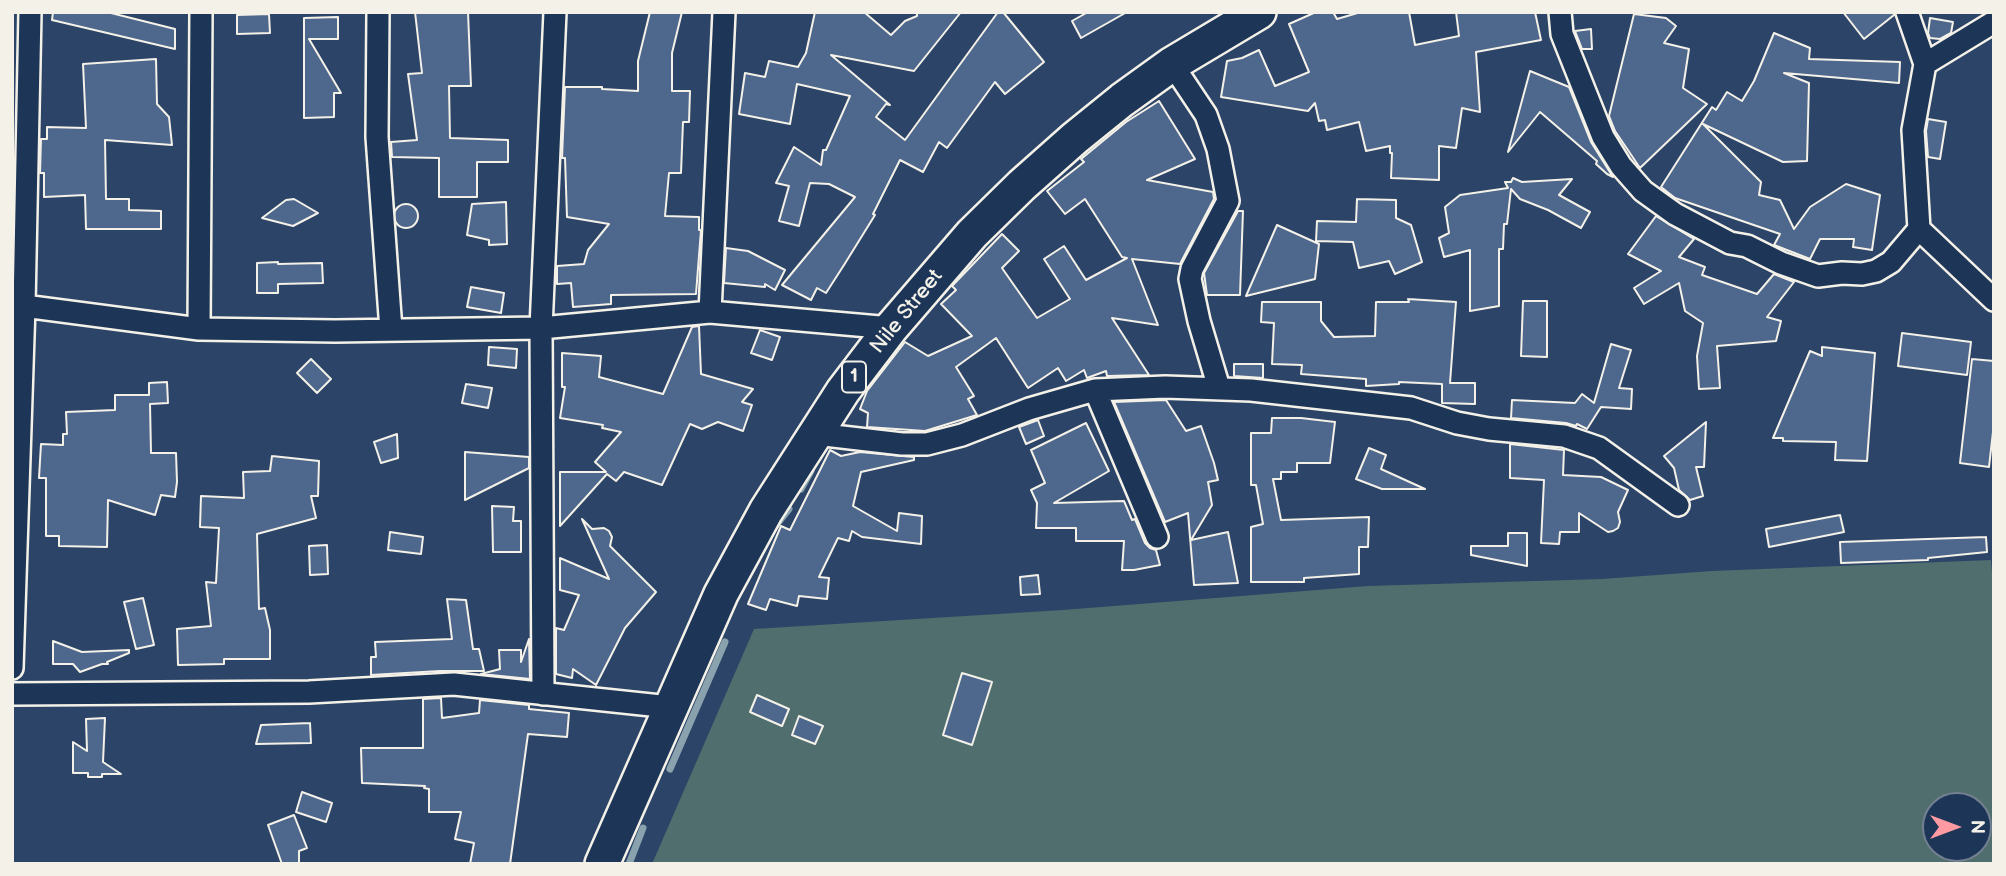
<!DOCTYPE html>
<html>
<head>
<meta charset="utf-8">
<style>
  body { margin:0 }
  #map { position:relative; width:2006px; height:876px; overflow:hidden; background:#2c4467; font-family:"Balsamiq Sans",sans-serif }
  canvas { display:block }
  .frame { position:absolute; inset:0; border:14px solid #f4f1e8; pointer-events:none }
  .north { position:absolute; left:1922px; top:792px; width:70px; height:70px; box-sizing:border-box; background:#1d3557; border:2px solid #738091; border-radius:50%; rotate:90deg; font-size:19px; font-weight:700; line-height:28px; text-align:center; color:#f4f1e8 }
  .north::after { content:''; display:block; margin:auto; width:24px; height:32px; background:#ff9aa2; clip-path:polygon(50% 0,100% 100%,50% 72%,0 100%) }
</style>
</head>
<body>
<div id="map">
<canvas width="2006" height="876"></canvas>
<div class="frame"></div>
<div class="north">N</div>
</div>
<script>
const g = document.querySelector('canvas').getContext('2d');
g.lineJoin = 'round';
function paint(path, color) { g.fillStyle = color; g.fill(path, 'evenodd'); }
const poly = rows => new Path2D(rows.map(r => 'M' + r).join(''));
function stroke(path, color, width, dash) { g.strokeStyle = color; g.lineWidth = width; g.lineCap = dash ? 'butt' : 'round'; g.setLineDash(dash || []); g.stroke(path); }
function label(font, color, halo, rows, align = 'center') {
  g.font = font + ' "Balsamiq Sans",sans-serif'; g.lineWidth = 6; g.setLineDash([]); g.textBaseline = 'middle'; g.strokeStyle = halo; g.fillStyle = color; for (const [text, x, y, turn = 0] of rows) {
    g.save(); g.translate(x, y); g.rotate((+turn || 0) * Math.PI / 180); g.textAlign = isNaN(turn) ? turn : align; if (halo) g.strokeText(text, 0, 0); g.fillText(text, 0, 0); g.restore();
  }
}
paint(poly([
  [1991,560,1994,596,1994,864,652,864,754,629,1063,610,1368,586,1602,579,1712,571],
  [1936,806,1978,806,1978,848,1936,848]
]), '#506e6d');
stroke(poly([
  [801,489,811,471],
  [773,529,789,509],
  [670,769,725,642],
  [629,864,643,828]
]), '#89a2ad', 7);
const building = poly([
  [53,12,107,12,175,29,175,49,52,20,53,12],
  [415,12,468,12,471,86,449,86,450,138,508,140,508,162,477,162,477,197,439,197,439,158,392,157,391,142,417,140,408,74,422,73,415,12],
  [650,12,682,12,672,53,672,91,690,91,689,122,683,122,681,173,669,173,665,216,699,217,699,230,701,230,696,294,611,295,611,304,573,307,571,283,557,284,557,266,584,264,588,250,609,224,567,217,565,158,562,158,565,87,602,87,602,89,638,91,638,61,650,12],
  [815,12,864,12,891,35,905,21,917,16,917,12,961,12,914,71,831,55,890,105,886,104,876,117,905,140,998,12,1003,12,1044,62,1005,94,995,82,947,148,939,142,923,172,900,160,873,214,875,215,844,265,826,293,817,288,811,300,782,285,855,197,829,184,810,183,799,226,779,221,789,186,776,183,794,147,821,165,823,150,826,150,850,96,797,84,790,124,739,114,745,73,765,77,769,61,798,67,806,53,815,12],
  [1088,12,1127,12,1081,38,1072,21,1088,12],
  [1316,12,1333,12,1337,19,1361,12,1409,12,1415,45,1459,36,1456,12,1535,12,1541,40,1476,52,1480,112,1462,108,1456,148,1439,146,1439,180,1391,178,1392,153,1390,153,1390,146,1366,151,1359,122,1327,130,1325,120,1319,121,1315,103,1308,111,1221,97,1227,61,1242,58,1259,50,1275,86,1309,72,1289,24,1316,12],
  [1843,12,1894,12,1894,15,1864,39,1843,12],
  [269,14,270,33,237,34,237,15,269,14],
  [1634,14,1666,18,1676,26,1664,43,1689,49,1683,88,1707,104,1640,168,1615,131,1609,116,1634,14],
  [338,17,338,39,309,39,341,93,334,93,334,117,304,118,304,18,338,17],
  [1930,18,1953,22,1951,33,1940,39,1930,38,1928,33,1930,18],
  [1591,29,1592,49,1582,49,1575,31,1591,29],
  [1774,33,1810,48,1809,59,1900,62,1899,83,1784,73,1809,83,1807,161,1783,162,1703,124,1761,182,1759,195,1780,200,1794,229,1810,207,1846,184,1880,195,1872,250,1853,247,1854,239,1820,239,1810,259,1774,245,1780,234,1675,198,1661,187,1712,107,1716,110,1727,92,1742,101,1754,81,1774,33],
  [156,59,157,104,169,117,172,145,105,140,106,199,129,199,129,210,161,211,161,229,86,229,85,195,44,197,44,173,40,173,41,139,47,139,47,127,86,128,83,64,156,59],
  [1530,71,1569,87,1591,142,1613,177,1607,174,1596,164,1597,161,1540,112,1508,152,1530,71],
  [1159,101,1195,159,1147,180,1213,192,1214,199,1180,264,1132,259,1158,325,1112,318,1149,375,1107,376,1106,371,1087,378,1084,370,1066,381,1058,368,1028,388,996,338,956,367,974,396,968,399,977,415,925,431,867,427,868,413,860,409,867,391,905,342,928,356,972,336,941,304,956,290,952,286,1002,234,1019,251,1002,268,1037,318,1070,299,1044,259,1064,246,1086,280,1127,258,1122,257,1085,199,1065,214,1047,191,1084,162,1081,159,1126,122,1159,101],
  [1928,119,1946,122,1940,159,1928,157,1926,131,1928,119],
  [1513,178,1522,182,1572,179,1559,195,1590,212,1581,228,1548,210,1520,199,1511,189,1507,224,1504,224,1503,249,1499,249,1499,306,1470,311,1470,250,1444,257,1439,238,1449,233,1445,207,1460,195,1508,188,1505,182,1511,182,1513,178],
  [294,199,318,213,293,226,262,218,286,200,294,199],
  [1357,199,1396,200,1396,218,1411,225,1422,262,1395,274,1389,261,1359,268,1353,242,1316,241,1317,221,1356,222,1357,199],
  [506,202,507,244,489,245,489,240,467,235,472,204,506,202],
  '394 216a12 12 0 1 1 24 0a12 12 0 1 1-24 0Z',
  [1238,211,1243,211,1240,295,1207,295,1204,273,1238,211],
  [1656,216,1694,239,1679,257,1705,267,1702,275,1757,294,1774,274,1794,282,1767,317,1781,321,1776,341,1717,346,1720,388,1699,389,1697,356,1703,323,1685,311,1679,283,1644,304,1634,288,1661,271,1628,254,1656,216],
  [1277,225,1319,244,1315,279,1246,296,1277,225],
  [726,248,748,251,785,270,775,290,765,284,765,287,724,283,726,248],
  [278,262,278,264,322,263,323,283,278,284,278,293,257,293,257,263,278,262],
  [471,287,504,293,501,313,467,307,471,287],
  [1408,299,1456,302,1450,383,1475,383,1475,404,1442,403,1442,384,1399,382,1399,384,1366,386,1366,379,1301,374,1302,365,1272,364,1274,323,1261,322,1262,302,1321,302,1321,321,1334,337,1375,336,1376,302,1409,302,1408,299],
  [1523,301,1547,301,1547,357,1521,356,1523,301],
  [699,326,701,374,753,389,742,402,752,405,743,431,718,422,702,429,690,424,662,485,624,472,616,481,607,474,560,526,560,472,606,472,595,462,621,432,602,428,603,425,560,418,565,387,562,387,562,353,601,356,599,377,663,394,692,327,699,326],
  [760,330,780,337,772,360,751,353,760,330],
  [1902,333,1971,342,1967,375,1898,366,1902,333],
  [1611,344,1631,350,1619,388,1632,389,1631,409,1601,407,1587,429,1577,424,1576,426,1566,423,1511,418,1512,400,1575,403,1582,394,1594,403,1611,344],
  [489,347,517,349,516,368,488,365,489,347],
  [1822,347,1875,353,1867,461,1835,460,1836,442,1783,441,1783,438,1773,438,1810,351,1822,356,1822,347],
  [311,359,331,379,317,393,297,373,311,359],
  [1972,359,1994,361,1994,423,1989,467,1960,463,1972,359],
  [1234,364,1263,364,1263,378,1234,376,1234,364],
  [167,382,168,403,150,404,151,453,176,453,177,482,175,497,161,495,155,515,108,500,107,547,59,546,59,536,46,536,46,478,39,478,41,444,63,445,63,434,67,434,66,412,115,410,115,395,149,395,149,383,167,382],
  [466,384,492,388,488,408,462,403,466,384],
  [1166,400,1186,431,1201,426,1214,463,1218,480,1208,482,1212,505,1191,540,1228,532,1238,583,1194,585,1188,513,1165,522,1114,402,1166,400],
  [1272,418,1301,418,1335,422,1330,463,1297,463,1297,472,1281,472,1281,479,1273,479,1281,520,1369,517,1368,547,1359,547,1359,574,1304,578,1304,582,1251,582,1251,527,1263,524,1256,485,1251,485,1251,433,1271,433,1272,418],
  [1038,420,1044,436,1026,444,1019,427,1038,420],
  [1706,422,1704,467,1696,467,1703,496,1690,500,1679,490,1674,468,1664,456,1706,422],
  [1086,423,1109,471,1054,503,1124,501,1132,520,1135,519,1145,543,1150,548,1156,550,1160,565,1134,570,1122,570,1124,541,1076,541,1076,528,1036,528,1037,503,1031,490,1045,483,1031,450,1086,423],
  [397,434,398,458,381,463,374,442,397,434],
  [1510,444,1564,450,1563,475,1601,477,1628,490,1618,512,1620,522,1618,528,1613,531,1608,532,1579,513,1579,532,1560,532,1559,544,1541,543,1544,480,1510,478,1510,444],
  [1369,448,1386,455,1381,469,1425,489,1382,489,1356,479,1369,448],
  [830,450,841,456,860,452,914,457,914,460,861,472,853,506,897,531,899,513,922,516,921,544,862,537,852,531,849,541,838,538,819,577,829,578,827,599,799,596,797,606,770,599,766,610,748,604,781,526,790,530,830,450],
  [465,452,529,457,529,468,465,500,465,452],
  [272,456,319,461,318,496,311,496,316,518,257,534,259,609,265,608,270,630,270,659,224,659,224,664,178,665,177,629,211,626,206,582,216,583,219,528,200,527,201,496,244,498,243,472,270,471,272,456],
  [492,506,514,507,513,521,521,521,521,552,493,552,492,506],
  [1840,515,1844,532,1769,547,1766,529,1840,515],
  [582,519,592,529,604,528,609,531,612,537,610,546,656,592,625,628,596,685,573,669,572,678,556,674,556,628,564,630,579,595,560,590,560,558,609,579,582,519],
  [390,532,423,537,421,554,388,550,390,532],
  [1508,533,1527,533,1527,566,1471,555,1471,546,1508,546,1508,533],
  [1986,537,1987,552,1928,558,1928,560,1841,563,1840,542,1986,537],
  [327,545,328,574,310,575,309,546,327,545],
  [1038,575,1040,594,1021,595,1020,577,1038,575],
  [143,598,154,645,136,649,124,602,143,598],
  [447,599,466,600,473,649,479,649,484,671,440,671,371,675,371,657,376,657,375,642,452,639,447,599],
  [529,639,530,679,481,674,500,669,499,650,521,650,521,662,529,639],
  [53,641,82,652,129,650,129,653,107,662,108,664,102,664,80,672,73,664,53,664,53,641],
  [962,673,992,682,972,745,943,735,962,673],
  [757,695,789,709,782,726,750,712,757,695],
  [441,698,442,718,479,713,480,700,529,705,529,709,569,713,567,737,528,734,510,864,470,864,474,843,455,839,461,812,429,812,429,789,424,788,425,786,362,783,361,748,423,748,423,699,441,698],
  [799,716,823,726,815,744,792,735,799,716],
  [105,718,103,762,121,774,102,774,102,777,88,777,88,773,73,773,73,742,87,751,86,719,105,718],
  [310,723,311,743,256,744,261,725,310,723],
  [302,792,332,803,326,822,296,812,302,792],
  [294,815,307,848,299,851,299,864,282,864,268,825,294,815]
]);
paint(building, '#4e678d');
stroke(building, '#f4f1e8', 2);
const street = poly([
  [378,12,377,137,391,330],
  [1560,12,1562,34,1603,137,1621,166,1643,191,1675,214,1730,243,1747,246,1781,263,1818,276,1842,273,1862,274,1876,271,1891,262,1919,229],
  [1907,12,1925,64,1913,130,1919,229,1994,300],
  [1172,64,1206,115,1218,149,1228,201,1192,269,1190,279,1199,321,1219,388],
  [1925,64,1994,22],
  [12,307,24,306,199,329,335,331,541,328,710,312,891,328],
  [710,312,724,12],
  [199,329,201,12],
  [1095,390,1157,537],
  [816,434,902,444,927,444,962,435,1029,409,1095,390,1165,387,1251,390,1411,408,1457,423,1489,429,1564,436,1599,448,1678,505],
  [12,668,24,306,30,12],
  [12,694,309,692,454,684,670,707],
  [543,694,541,328,555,12]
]);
const primary = poly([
  [602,864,721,594,766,511,843,391,891,328,972,234,1022,185,1075,138,1122,100,1172,64,1259,12]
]);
stroke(street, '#f4f1e8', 26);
stroke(primary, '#f4f1e8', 38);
stroke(street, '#1d3557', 21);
stroke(primary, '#1d3557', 33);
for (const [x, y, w] of [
  [854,377,24]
]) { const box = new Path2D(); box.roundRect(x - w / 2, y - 15.5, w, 31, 5); g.fillStyle = '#1d3557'; g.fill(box); stroke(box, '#f4f1e8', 2); }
label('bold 19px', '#f4f1e8', null, [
  ["1",854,377]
]);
label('21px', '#f4f1e8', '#1d3557', [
  ["Nile Street",907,312,-51]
]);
</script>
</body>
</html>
